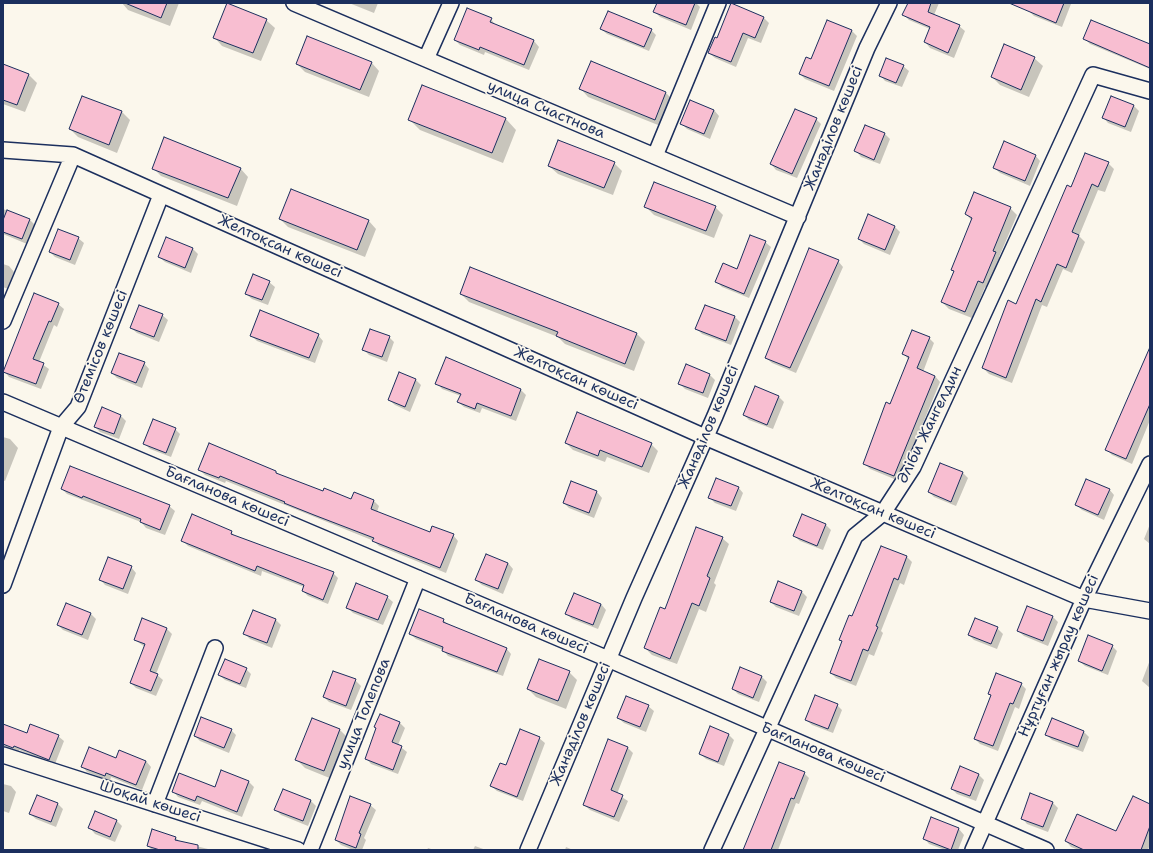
<!DOCTYPE html>
<html>
<head>
<meta charset="utf-8">
<style>
  body { margin:0 }
  #map { position:relative; width:1153px; height:853px; overflow:hidden; background:#fbf7ec; font-family:"Shantell Sans",sans-serif }
  canvas { display:block }
  .frame { position:absolute; inset:0; border:4px solid #1b2f5e; pointer-events:none }
</style>
</head>
<body>
<div id="map">
<canvas width="1153" height="853"></canvas>
<div class="frame"></div>
</div>
<script>
const g = document.querySelector('canvas').getContext('2d');
g.lineJoin = 'round';
function paint(path, color) { g.fillStyle = color; g.fill(path, 'evenodd'); }
const poly = rows => new Path2D(rows.map(r => 'M' + r).join(''));
function stroke(path, color, width, dash) { g.strokeStyle = color; g.lineWidth = width; g.lineCap = dash ? 'butt' : 'round'; g.setLineDash(dash || []); g.stroke(path); }
function label(font, color, halo, rows, align = 'center') {
  g.font = font + ' "Shantell Sans",sans-serif'; g.lineWidth = 3.5; g.setLineDash([]); g.textBaseline = 'middle'; g.strokeStyle = halo; g.fillStyle = color; for (const [text, x, y, turn = 0] of rows) {
    g.save(); g.translate(x, y); g.rotate((+turn || 0) * Math.PI / 180); g.textAlign = isNaN(turn) ? turn : align; if (halo) g.strokeText(text, 0, 0); g.fillText(text, 0, 0); g.restore();
  }
}
paint(poly([
  [122,3,179,3,170,26,128,10],
  [349,3,378,3,374,13],
  [658,3,696,3,700,7,691,30,660,17,655,12],
  [909,3,939,3,934,15,959,26,965,31,954,58,930,48,925,42,930,29,909,20,904,15],
  [1032,3,1070,3,1071,4,1062,27,1034,16,1029,11],
  [732,5,764,18,769,23,761,43,748,38,736,67,715,58,709,53,717,39],
  [491,19,496,26,534,41,539,47,529,70,485,52,484,55,460,45,455,40],
  [266,20,275,28,261,61,222,46,214,37],
  [827,21,852,31,857,36,834,91,805,79,800,74,811,60],
  [601,29,651,30,656,35,649,51,607,34],
  [1084,38,1150,45,1150,69,1090,44],
  [1034,58,1043,66,1029,97,1000,85,992,77],
  [371,62,379,71,369,97,305,72,297,64],
  [3,65,29,75,37,83,25,112,3,104],
  [903,66,909,71,902,87,885,81,880,75],
  [580,88,666,93,674,101,663,127,588,97],
  [1111,97,1134,106,1139,111,1131,132,1108,123,1103,117],
  [691,101,714,110,719,116,710,139,687,129,682,124],
  [122,112,130,120,117,153,78,137,70,129],
  [409,119,506,119,516,130,503,163,420,130],
  [816,119,821,124,797,178,776,170,771,164,780,141,782,142],
  [866,127,885,134,890,139,880,164,861,157,856,151],
  [1035,155,1040,161,1030,186,1000,173,994,168],
  [614,163,622,171,613,195,558,174,549,166],
  [1108,163,1114,169,1105,192,1098,190,1079,236,1085,242,1072,273,1063,269,1047,307,1042,305,1012,383,989,374,983,368,1017,305,1072,188],
  [153,168,240,168,248,177,237,206,161,176],
  [646,207,715,207,723,215,714,238,654,215],
  [1010,208,1017,215,999,257,1002,259,989,289,985,287,972,318,949,309,942,302,954,272,952,270,972,221,966,214],
  [3,209,30,220,35,225,27,244,3,234],
  [280,219,368,220,376,229,365,257,288,227],
  [895,227,900,232,890,255,864,244,859,239],
  [78,238,84,243,75,265,55,257,50,252],
  [765,242,771,247,749,298,722,287,717,282,737,270],
  [193,249,198,254,191,273,165,262,159,257],
  [838,261,843,267,796,373,772,363,766,358],
  [3,264,9,266,14,272,8,289,3,287],
  [471,268,637,334,645,342,634,371,565,344,558,337,469,302,461,294],
  [269,282,275,287,268,305,252,299,246,294],
  [58,304,64,309,57,327,54,325,39,362,49,369,41,389,9,377,4,371],
  [706,306,735,317,740,322,731,345,702,334,697,329],
  [162,315,168,320,159,342,137,333,131,328],
  [251,335,318,335,323,341,315,363,257,341],
  [389,337,394,342,387,362,369,355,363,349],
  [929,338,934,343,923,372,935,376,940,382,899,481,870,469,865,464,891,405,908,359,903,353],
  [1150,348,1150,420,1132,464,1112,455,1107,450],
  [447,358,521,390,526,395,516,421,482,408,480,413,464,407,458,402,461,396,442,389,437,383],
  [144,363,149,369,142,388,117,378,112,373],
  [686,366,710,375,715,380,708,398,685,389,679,383],
  [415,379,421,385,410,412,395,405,389,400],
  [779,397,784,402,773,429,749,420,744,415],
  [102,409,121,416,126,421,119,439,100,432,95,427],
  [175,429,180,434,171,457,150,449,144,443],
  [3,437,10,439,18,448,5,481,3,480],
  [566,443,651,444,658,451,649,473,607,457,605,462,573,450],
  [940,464,963,473,968,478,956,506,934,497,929,492],
  [200,470,276,472,280,476,323,493,352,500,355,493,374,501,379,506,377,512,430,533,453,535,458,541,446,573,379,546,374,541,226,481,225,483,205,475],
  [738,487,743,493,736,511,715,503,710,498],
  [62,489,169,506,175,511,165,535,146,528,141,522,67,494],
  [1109,489,1114,495,1104,520,1082,510,1076,505],
  [597,492,602,498,594,518,569,508,564,503],
  [825,524,831,530,823,550,800,541,794,536],
  [1150,524,1150,544,1144,539],
  [231,532,236,537,333,573,338,578,328,604,308,596,303,591,304,587,262,571,261,576,188,546,182,540],
  [722,538,729,544,714,583,716,585,706,612,699,609,677,664,652,655,645,648,666,610],
  [881,547,907,557,912,562,904,585,900,583,881,631,883,633,874,656,869,654,856,686,836,678,831,673,843,642,841,640,852,617],
  [508,563,513,569,503,594,482,585,476,580],
  [131,567,136,573,128,594,105,585,100,579],
  [801,591,807,597,799,616,776,607,771,602],
  [387,597,393,602,383,625,353,613,348,608],
  [66,604,91,614,96,619,88,640,63,630,58,625],
  [601,604,606,610,598,629,572,619,567,614],
  [254,611,276,620,281,625,272,648,250,639,245,634],
  [1052,616,1058,622,1048,646,1024,636,1018,631],
  [443,620,449,625,506,648,511,654,503,676,448,656,443,650,416,639,410,634],
  [997,628,1003,634,997,649,974,640,969,635],
  [167,629,172,634,156,674,163,680,156,696,136,688,131,683,145,647,135,640],
  [1112,646,1117,651,1108,675,1085,666,1079,661],
  [1150,660,1150,688,1142,681],
  [246,669,251,674,246,688,225,680,219,675],
  [569,672,577,680,566,709,536,697,528,689],
  [761,676,767,682,759,702,738,694,733,689],
  [355,680,361,686,351,710,329,702,324,697],
  [1021,684,1026,689,1019,709,1015,707,998,751,980,744,975,739,991,696,989,693],
  [837,705,842,710,833,733,812,725,806,720],
  [648,706,654,711,646,732,624,723,618,718],
  [380,715,400,723,405,728,398,745,407,752,398,774,371,764,366,758,377,729],
  [1052,720,1084,732,1089,737,1083,752,1052,740,1046,734],
  [3,725,27,734,58,736,64,741,55,764,19,750,18,752,3,746],
  [231,730,236,735,229,753,200,741,195,736],
  [340,730,348,738,332,779,305,768,297,760],
  [729,735,734,740,724,766,706,759,700,754],
  [539,738,545,743,523,801,497,791,491,786,506,766],
  [608,740,628,748,633,753,617,794,628,801,619,822,590,810,584,805],
  [117,759,146,761,151,767,142,790,111,777,110,781,87,772,82,766],
  [222,772,249,782,254,787,242,817,202,801,200,805,178,797,173,791,215,788],
  [804,773,809,778,799,804,796,803,778,850,743,850],
  [979,775,984,780,976,801,957,794,952,789],
  [3,784,11,786,16,792,9,813,3,811],
  [283,790,311,801,316,806,308,826,281,815,276,810],
  [1053,803,1058,808,1048,832,1027,824,1022,818],
  [58,804,63,809,56,827,36,819,30,814],
  [370,805,376,810,364,838,366,840,362,850,353,850,341,845,336,840],
  [1150,805,1150,844,1148,850,1079,850,1071,847,1066,841,1117,833],
  [932,819,959,829,964,835,958,850,945,850,929,844,924,838],
  [116,820,122,826,115,842,95,834,90,828],
  [153,831,176,838,180,842,212,850,152,850,148,846],
  [475,846,486,850,473,850],
  [566,847,573,850,565,850],
  [428,848,434,850,427,850]
]), '#0003');
const building = poly([
  [125,3,167,3,161,18,125,3],
  [227,3,267,19,253,53,213,38,227,3],
  [657,3,695,3,686,25,653,12,657,3],
  [731,3,764,17,755,38,743,33,731,62,708,53,715,37,717,38,731,3],
  [908,3,931,3,928,12,960,25,948,53,924,42,930,27,902,15,908,3],
  [1009,3,1064,3,1056,23,1009,3],
  [467,8,492,18,490,22,534,40,524,65,480,47,479,50,454,40,467,8],
  [608,11,652,29,644,47,600,29,608,11],
  [827,20,852,30,829,86,799,74,806,57,811,59,827,20],
  [1091,20,1150,44,1150,68,1083,39,1091,20],
  [307,36,372,62,360,90,296,64,307,36],
  [1004,44,1035,57,1021,90,991,77,1004,44],
  [886,58,904,65,896,83,879,76,886,58],
  [591,61,666,92,655,120,579,89,591,61],
  [3,64,29,74,17,105,3,100,3,64],
  [422,85,506,118,492,153,408,120,422,85],
  [82,96,122,111,109,145,69,129,82,96],
  [1111,96,1134,105,1125,127,1102,118,1111,96],
  [690,100,714,110,704,134,680,124,690,100],
  [795,109,817,118,792,174,770,164,795,109],
  [865,125,885,133,874,160,854,151,865,125],
  [164,137,241,168,228,198,152,169,164,137],
  [558,140,615,162,604,188,548,166,558,140],
  [1004,141,1036,155,1025,181,993,168,1004,141],
  [1085,153,1109,162,1098,187,1092,184,1072,232,1079,235,1066,268,1057,264,1041,302,1036,299,1006,378,982,368,1008,300,1016,304,1067,185,1071,187,1085,153],
  [654,182,716,206,706,231,644,207,654,182],
  [291,189,369,220,357,250,279,219,291,189],
  [974,192,1011,207,993,251,996,252,983,283,978,281,965,312,941,302,954,271,951,270,972,218,965,214,974,192],
  [7,210,30,219,22,239,3,232,3,220,7,210],
  [868,214,895,226,885,250,858,239,868,214],
  [58,229,79,237,70,260,49,252,58,229],
  [750,235,766,241,744,294,715,282,723,263,737,269,750,235],
  [166,237,193,248,185,268,158,257,166,237],
  [809,248,839,260,790,368,765,358,809,248],
  [470,267,637,333,625,364,556,336,558,332,460,294,470,267],
  [253,274,270,281,262,300,245,294,253,274],
  [34,293,59,303,51,322,49,321,33,359,44,363,36,384,3,372,34,293],
  [139,305,163,314,154,337,130,328,139,305],
  [705,305,735,316,726,341,695,329,705,305],
  [260,310,319,334,309,358,250,336,260,310],
  [370,329,390,336,382,357,362,350,370,329],
  [912,330,930,337,917,368,935,376,894,476,863,464,886,402,890,404,909,357,902,354,912,330],
  [1150,347,1150,404,1126,459,1105,450,1150,347],
  [119,353,145,362,136,383,111,373,119,353],
  [446,357,521,389,511,416,477,403,475,409,457,402,461,394,435,384,446,357],
  [686,364,710,374,703,393,678,384,686,364],
  [399,372,416,379,405,407,388,400,399,372],
  [755,386,779,396,767,425,743,415,755,386],
  [102,407,121,415,114,434,94,427,102,407],
  [577,412,652,443,642,467,600,450,598,456,565,443,577,412],
  [153,419,176,428,166,453,143,444,153,419],
  [209,443,276,471,276,473,323,491,324,488,351,499,354,492,374,500,371,509,430,532,432,526,454,534,440,568,372,541,374,538,314,515,284,503,285,502,220,476,219,478,198,470,209,443],
  [940,463,963,472,951,502,928,492,940,463],
  [70,466,170,505,160,530,140,522,141,519,83,496,82,498,61,489,70,466],
  [716,478,739,487,731,506,708,498,716,478],
  [1086,479,1110,489,1098,515,1075,505,1086,479],
  [571,481,597,491,589,513,563,503,571,481],
  [192,514,232,531,231,534,334,572,323,600,302,591,304,585,257,566,255,571,181,541,192,514],
  [802,514,826,524,817,546,793,536,802,514],
  [696,527,723,537,707,576,710,578,699,606,692,603,670,659,644,648,660,607,665,609,696,527],
  [881,546,907,556,898,580,894,578,876,626,878,627,868,651,863,649,851,681,830,673,842,641,839,640,849,615,852,616,881,546],
  [486,554,508,563,498,589,475,580,486,554],
  [108,557,132,566,123,589,99,580,108,557],
  [778,581,802,591,794,611,770,602,778,581],
  [356,583,388,596,378,620,346,608,356,583],
  [574,593,601,604,593,625,565,614,574,593],
  [66,603,91,613,82,635,57,625,66,603],
  [1027,606,1053,616,1043,641,1017,631,1027,606],
  [419,609,444,619,443,622,507,648,497,672,442,651,443,647,409,634,419,609],
  [253,610,276,619,267,643,243,634,253,610],
  [142,618,167,628,150,671,158,674,151,691,130,683,145,644,134,640,142,618],
  [975,618,998,627,991,644,968,635,975,618],
  [1088,635,1113,645,1102,671,1078,661,1088,635],
  [225,659,247,668,240,684,218,675,225,659],
  [539,659,570,671,558,701,527,689,539,659],
  [740,667,762,676,753,698,732,689,740,667],
  [333,671,356,679,346,706,323,697,333,671],
  [996,673,1022,683,1013,704,1010,703,993,746,974,739,991,695,988,694,996,673],
  [815,695,838,704,828,729,805,720,815,695],
  [626,696,649,705,640,727,617,718,626,696],
  [380,714,400,722,392,742,402,746,393,770,365,759,376,728,374,727,380,714],
  [201,717,232,729,224,748,194,736,201,717],
  [312,718,340,729,324,771,295,760,312,718],
  [1052,718,1084,731,1078,747,1045,735,1052,718],
  [3,724,27,733,30,724,59,735,49,760,14,746,13,748,3,744,3,724],
  [710,726,729,734,718,762,699,754,710,726],
  [520,729,540,737,517,797,490,786,500,763,506,765,520,729],
  [608,739,628,747,611,790,623,795,614,817,583,805,608,739],
  [89,747,116,758,119,750,146,761,136,785,106,773,105,776,81,767,89,747],
  [779,762,805,772,794,799,791,798,771,850,743,850,779,762],
  [960,766,979,774,970,796,951,789,960,766],
  [221,770,249,781,237,812,197,796,195,801,172,792,179,773,215,787,221,770],
  [283,789,311,800,303,821,274,810,283,789],
  [1030,793,1053,802,1043,827,1021,819,1030,793],
  [37,795,58,803,51,822,29,814,37,795],
  [350,796,371,804,359,833,361,834,356,848,335,840,350,796],
  [1133,796,1150,804,1150,826,1141,850,1084,850,1065,841,1077,814,1116,831,1133,796],
  [95,811,117,820,110,837,88,828,95,811],
  [931,817,959,828,951,850,923,839,931,817],
  [152,829,176,837,175,840,198,845,198,850,160,850,147,846,152,829]
]);
paint(building, '#f8bed1');
stroke(building, '#1b2f5e', 1);
const street = poly([
  [294,3,798,217],
  [426,59,451,3],
  [3,150,73,155,705,437,1084,599,1150,611],
  [655,156,718,3],
  [3,321,73,155],
  [3,402,608,659,1046,850],
  [3,585,61,427,78,407,161,195],
  [3,755,298,850],
  [155,804,215,648],
  [310,850,418,578],
  [528,850,634,598,715,416,867,48,889,3],
  [712,850,855,536,883,513,913,467,1093,75,1150,91],
  [973,850,1084,599,1150,464]
]);
stroke(street, '#1b2f5e', 18);
stroke(street, '#fbf7ec', 15);
label('15px', '#1b2f5e', '#fbf7ec', [
  ["улица Счастнова",546,110,23],
  ["Жанәділов көшесі",834,128,-68],
  ["Желтоқсан көшесі",280,247,24],
  ["Өтемісов көшесі",101,347,-68],
  ["Желтоқсан көшесі",576,379,24],
  ["Әліби Жангелдин",930,425,-64],
  ["Жанәділов көшесі",709,427,-67],
  ["Бағланова көшесі",227,497,23],
  ["Желтоқсан көшесі",873,509,23],
  ["Бағланова көшесі",526,624,23],
  ["Нұртуған жырау көшесі",1059,656,-66],
  ["улица Толепова",364,714,-68],
  ["Жанәділов көшесі",581,724,-67],
  ["Бағланова көшесі",823,753,23],
  ["Шоқай көшесі",150,802,18]
]);
</script>
</body>
</html>
